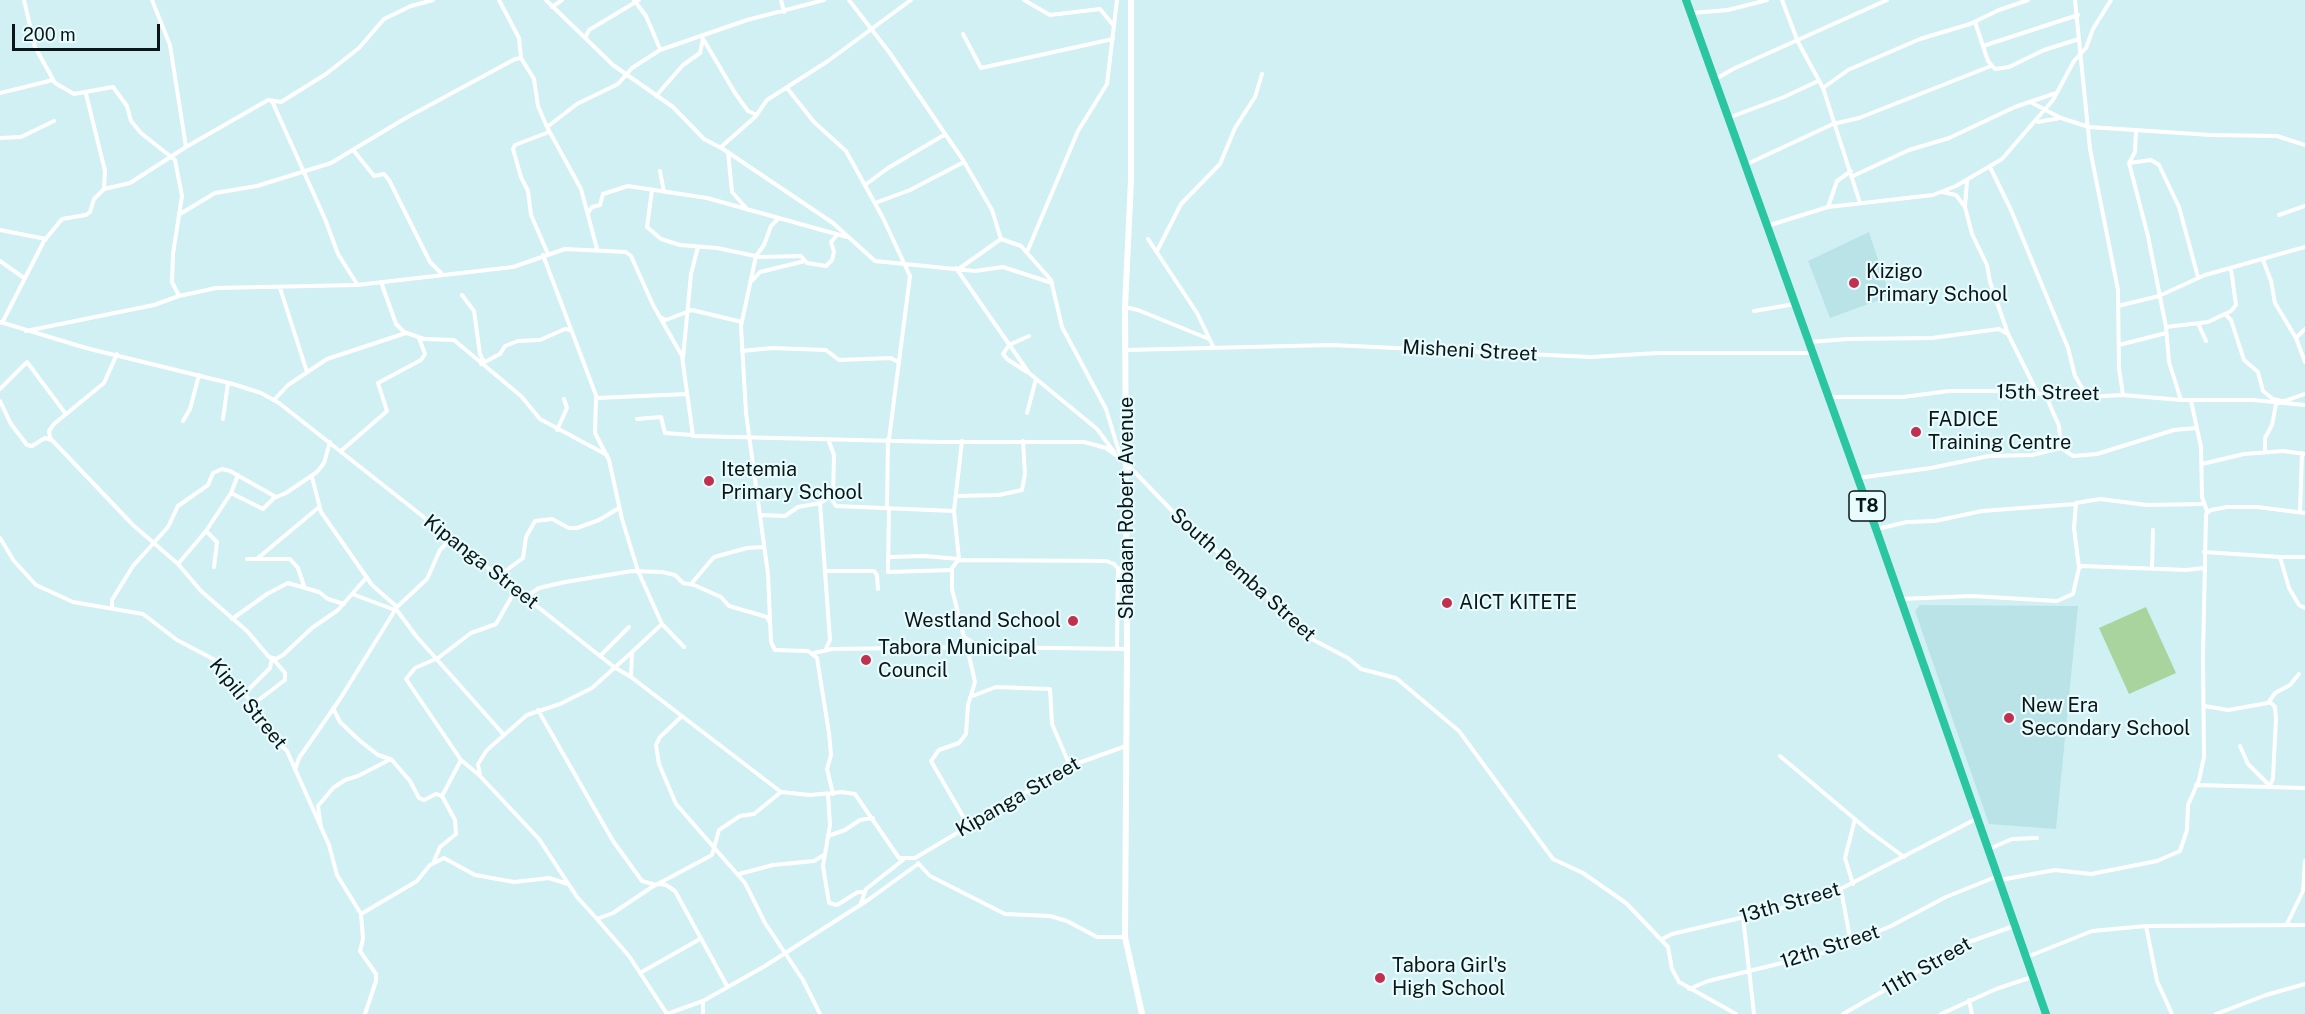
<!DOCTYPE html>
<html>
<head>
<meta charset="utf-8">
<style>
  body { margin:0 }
  #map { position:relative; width:2305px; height:1014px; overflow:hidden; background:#d0f0f4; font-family:"Public Sans",sans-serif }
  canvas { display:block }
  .scale { position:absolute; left:12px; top:24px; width:148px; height:27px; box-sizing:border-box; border:3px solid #0a1617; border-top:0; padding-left:8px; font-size:18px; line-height:21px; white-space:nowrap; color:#0a1617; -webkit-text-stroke:4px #e8fbfd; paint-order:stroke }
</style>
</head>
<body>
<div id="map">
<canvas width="2305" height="1014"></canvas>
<div class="scale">200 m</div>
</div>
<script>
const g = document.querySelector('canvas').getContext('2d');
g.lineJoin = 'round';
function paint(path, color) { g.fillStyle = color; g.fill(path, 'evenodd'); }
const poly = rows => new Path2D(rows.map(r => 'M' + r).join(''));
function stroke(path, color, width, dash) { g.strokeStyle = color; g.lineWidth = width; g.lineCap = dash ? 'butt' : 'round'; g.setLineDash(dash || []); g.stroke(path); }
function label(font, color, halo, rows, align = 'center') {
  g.font = font + ' "Public Sans",sans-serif'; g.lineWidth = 4.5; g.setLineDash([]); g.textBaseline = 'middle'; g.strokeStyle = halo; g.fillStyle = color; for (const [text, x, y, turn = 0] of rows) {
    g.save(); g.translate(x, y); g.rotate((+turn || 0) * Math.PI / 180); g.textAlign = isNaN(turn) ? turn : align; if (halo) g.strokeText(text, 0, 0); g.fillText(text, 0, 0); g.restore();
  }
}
paint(poly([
  [1869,232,1890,296,1830,318,1808,261],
  [1920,605,2078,606,2056,829,1989,824,1915,611]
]), '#bae3e8');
paint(poly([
  [2146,607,2176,673,2129,694,2099,628]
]), '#a9d49d');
stroke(poly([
  [24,0,35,47,55,83,74,94,113,87,127,106,131,121,141,133,175,160,182,196,173,254,172,282,179,296],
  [152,0,170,45,186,147],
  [499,0,519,38,521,58,534,79,538,106,547,127,581,189,597,249],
  [546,0,613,65,673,107,704,139,723,149,833,223,875,261,975,271,1003,267,1052,283],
  [634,0,646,16,660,49],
  [781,0,784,12],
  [849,0,889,52,963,160,992,210,1001,239,1021,246,1051,280,1062,327,1106,409,1121,458],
  [1024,0,1050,15,1100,9,1114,26],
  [1782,0,1798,42,1823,88,1860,203],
  [2075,0,2090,149,2118,290,2119,368,2123,395],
  [552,7,562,0],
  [1692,13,1728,10,1767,0],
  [1975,22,1988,61,1995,69,2009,67,2044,50,2079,39],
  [963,34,981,68,1113,39],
  [702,37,735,93,748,111,757,115],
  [585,38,589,30,639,0],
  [1983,46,2078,15],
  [1714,80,1733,69,1887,0],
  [787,88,814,122,846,151,883,218,910,276,889,439],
  [1823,88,1848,70,1920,39,1970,24,1999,10,2028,0],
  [0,93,53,80],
  [86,94,105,171,104,188],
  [656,96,683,65,700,53,703,39],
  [272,101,325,219,338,254,357,284],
  [2030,102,2061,118,2089,127,2211,135,2277,136,2305,145],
  [1728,118,1784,97,1818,81],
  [2038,122,2060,118],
  [547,127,577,104,618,84,632,68,660,50,747,20,824,0],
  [2136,131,2135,152,2129,163,2148,236,2166,327,2169,362,2181,400],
  [0,138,21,137,54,121],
  [721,147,755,117,767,100,828,61,911,0],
  [354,151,374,176,384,174,389,180,430,262,441,273],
  [728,152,732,192,748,210],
  [2129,163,2151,160,2159,165,2179,207,2198,277],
  [1745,165,1833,124,1859,118,1991,66],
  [1990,167,2011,210,2068,348,2075,376,2087,396],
  [660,171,664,192],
  [1853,176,1909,150,1949,138,2015,107,2056,93],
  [865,185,888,168,944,135],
  [652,190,647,227,661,239,680,245,717,248,760,257,801,256,807,263,826,266,832,260,834,252,831,242,838,234],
  [1942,192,1956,195,1965,207,1972,234,1987,265,1990,282,2008,334,2037,392],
  [875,203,910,190,964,162],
  [1965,206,1967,181],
  [1828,207,1837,181,1851,171],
  [588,213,592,207,600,205,603,194,628,186,707,198,847,237],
  [180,214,215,193,257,186,331,163,404,119,515,59,521,58],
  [2279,215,2305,206],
  [778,219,771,226,764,245,756,256,741,326,746,413,768,574,771,642,775,650,808,651,817,658,829,733,831,755,827,769,833,794],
  [1767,226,1828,207,1933,195,1956,186,2002,159,2053,100,2074,61,2086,48,2093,29,2111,0],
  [0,230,46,239],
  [1148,239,1197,313,1213,346],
  [1157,251,1181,204,1220,164,1235,128,1255,97,1262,74],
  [1027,252,1078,131,1107,84,1117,0],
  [548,254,531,215,528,191,521,177,513,149,515,145,549,132],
  [543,255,597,398,687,394],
  [2263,260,2271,281,2275,303,2296,338],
  [0,261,24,278],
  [956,268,1029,373,1097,429,1114,452],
  [960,268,1001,239],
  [752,281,760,272,805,261],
  [381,282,396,324,404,332,424,339,454,340,521,396,540,419,607,455],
  [280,288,307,372],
  [462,295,474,311,480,354,484,362],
  [2118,306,2159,296,2205,275,2305,247],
  [1125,307,1138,310,1209,339],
  [1754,311,1795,304],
  [2226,315,2231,320,2244,360,2258,372,2263,391,2273,399,2282,401],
  [660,317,666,320,692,310,742,322],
  [0,322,86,348,233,384,261,393,279,403,614,667,631,677,781,792,810,795,842,792,855,794,899,858,915,858,1070,766,1126,746],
  [2,323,44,241,62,219,86,215,90,212,94,199,104,189,130,183,186,147,268,100,281,102,326,74,359,48,384,19,411,6,433,0],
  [2198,323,2206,341],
  [2166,327,2208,322,2231,311,2236,305,2231,269],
  [2305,329,2296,338,2305,362],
  [26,331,154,305,179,296,216,288,357,285,513,267,565,249,626,252,631,256,653,305,682,356,693,436,939,442,1084,442,1106,448,1127,464,1177,516,1266,595,1304,635,1348,658,1361,669,1396,678,1459,731,1553,859,1583,873,1626,903,1668,947,1672,969,1679,982,1736,1014],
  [1810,342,1848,339,1932,338,1999,329,2006,333],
  [2119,345,2166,333],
  [1126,350,1331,345,1591,357,1658,353,1812,353],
  [742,351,772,348,826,350,839,360,891,358,898,362],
  [117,354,104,383,54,424,49,431,50,438,133,525,178,564,201,591,247,631,269,657,276,659,283,655,312,628,338,610,367,577],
  [683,358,691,274,698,247],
  [481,364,500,354,505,346,518,341,540,340,565,329,570,330],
  [1027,372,1007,359,1003,354,1009,345,1029,336],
  [0,389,27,362,65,413],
  [2046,396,2059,426,2061,448,2073,456,2097,454,2174,430,2196,428],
  [596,397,595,433,609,460,622,519,638,571,662,624,684,647],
  [1828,397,1903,397,1949,391,2022,391,2068,398,2123,395,2181,400,2253,400,2305,405],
  [274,400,288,385,327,359,406,333],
  [0,401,11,424,27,445,32,446,45,438,51,440],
  [2191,401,2201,447,2202,497,2207,511],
  [1027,413,1036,379],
  [223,419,228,383],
  [637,419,661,417,665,433,692,435],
  [183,421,190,409,199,375],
  [557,430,567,408,564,399],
  [828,439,834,455,833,500],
  [962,441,954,511,959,559,952,568,952,589,964,637,978,646],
  [341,451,387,411,378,383,421,360,425,354,419,338],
  [2265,452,2265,438,2272,425,2276,404,2305,394],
  [2202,464,2244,454,2283,451,2305,454],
  [312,477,321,512,372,585,397,607],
  [1858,478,1931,468,1989,456,2032,455,2061,448],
  [231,493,263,509,274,498,286,493,317,472,324,463,330,442],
  [956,496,999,495,1022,490,1025,474,1023,441],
  [820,503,830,640,825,651],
  [887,508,888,439],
  [889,508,888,572,952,570],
  [2300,511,2302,453],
  [760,515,785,516,798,507,820,503,830,497,836,506,954,511],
  [1877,529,1907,522,1935,521,1982,511,2075,504],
  [206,531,217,542,214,567],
  [0,538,14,561,36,585,73,602,143,614,177,640,217,661,248,698,262,727,287,751,329,845,337,875,361,914,363,939,360,951,376,974,376,981,365,1014],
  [2204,552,2280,557,2289,588,2299,605,2305,608],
  [888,557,925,556,959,559],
  [2280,557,2305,557],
  [258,558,318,508],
  [247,559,290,559,298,568,304,586],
  [959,560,1106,561,1114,564,1127,579],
  [178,564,206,531,231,493,238,475],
  [2079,568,2074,528,2076,503,2100,499,2147,505,2203,504],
  [2152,568,2153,530],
  [825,571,874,571,877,575,878,589],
  [500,575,523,558,526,537,535,521,552,519,569,528,577,528,599,520,619,508],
  [691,584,714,557,747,548,763,547],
  [352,594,395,610],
  [526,597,539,588,565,582,632,571,662,572,675,575,683,583,694,585,721,597,729,606,767,617,770,623],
  [1900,599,1972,596,2057,601,2073,594,2079,568,2082,566,2186,570,2204,568],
  [112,607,112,600,133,566,168,527,178,506,208,485,213,473,222,469,230,471,276,497],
  [396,609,416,636,504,735],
  [232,619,267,594,288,583,319,592,328,599,344,604],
  [967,647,975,682,968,705,966,734,959,743,939,750,931,761,968,825],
  [1117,648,1118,568],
  [631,653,592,688,560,704,527,715,487,750,478,764,480,776,539,839,577,897,597,919,613,913,652,887,712,855,719,830,740,816,754,814,781,792],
  [814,653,832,649,978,647,1127,649],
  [600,656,629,627],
  [631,677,632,652,662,624],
  [246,695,249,689,270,668,272,658],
  [970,697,996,687,1050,689,1052,724,1070,766],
  [252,705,285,680,285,673,274,660],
  [2205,706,2228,710,2268,703,2275,693,2290,685,2299,674],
  [333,708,340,722,359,740,378,755,390,759],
  [538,710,613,841,642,881,656,885],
  [682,716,660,737,656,745,659,764,676,804,745,883,765,923,803,980,820,1014],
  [2240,746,2248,764,2271,787],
  [1780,756,1869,831,1904,857],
  [295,770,299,758,340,699,397,607,427,579,440,550,452,538],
  [479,775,461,760,406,679,415,668,438,658,471,633,496,624,516,589],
  [2196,785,2305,788],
  [2270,786,2273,778,2276,719,2275,707,2270,702],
  [828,794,830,825,823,866,829,903,837,905,858,892,865,892],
  [321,828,318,806,333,788,345,780,358,776,391,759,410,781,419,798,424,800,436,794,442,796],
  [828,836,845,830,860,820,873,818],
  [1989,849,2012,839,2037,838],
  [434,861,440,847,456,834,455,820,442,796,461,760],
  [918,863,930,876,1005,914,1050,916,1067,921,1097,937,1124,937],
  [739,874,773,865,814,861,824,855],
  [2000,880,2055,870,2091,874,2157,861,2180,851,2187,830,2188,805,2199,780,2204,757,2203,656,2206,514,2211,510,2227,507,2257,507,2305,513],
  [658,884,666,885,675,891,727,986],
  [1853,884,1845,858,1855,819],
  [1841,890,1851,943],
  [861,903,866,889,903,860],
  [361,914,417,881,430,865,444,858,475,875,514,882,549,878,568,884],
  [1743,917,1754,1014],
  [597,919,629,956,667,1014],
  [2287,924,2303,891,2305,861],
  [2146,926,2157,981,2172,1014],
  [1662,939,1672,934,1821,899,1976,819],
  [2027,957,2092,931,2146,926,2305,925],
  [640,973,700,939],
  [1689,989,1708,981,1827,952,1851,943,1891,926,1946,897,1998,876],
  [1969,1000,1972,1014],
  [667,1014,703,1001,765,966,868,900,918,864],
  [703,1014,703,1002],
  [1843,1014,1969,942,2014,926],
  [1941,1014,1996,989,2032,977],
  [2216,1014,2266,995,2305,984]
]), '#fff', 4);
stroke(poly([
  [1131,0,1131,180,1125,307,1127,649,1125,937,1142,1014]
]), '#fff', 6);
stroke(poly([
  [1686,0,1876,529,2046,1014]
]), '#2ac5a1', 8);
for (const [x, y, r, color] of [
  [1854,283,6,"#c1304f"],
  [1916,432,6,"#c1304f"],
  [709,481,6,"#c1304f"],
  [1447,603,6,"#c1304f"],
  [1073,621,6,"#c1304f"],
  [866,660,6,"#c1304f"],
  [2009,718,6,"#c1304f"],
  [1380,978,6,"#c1304f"]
]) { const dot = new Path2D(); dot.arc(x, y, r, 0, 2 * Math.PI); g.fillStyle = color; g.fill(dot); stroke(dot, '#e8fbfd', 2); }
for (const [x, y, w] of [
  [1867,506,36]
]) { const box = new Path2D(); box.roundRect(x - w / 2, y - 15, w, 30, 4.5); g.fillStyle = '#e8fbfd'; g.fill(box); stroke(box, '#0a1617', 1.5); }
label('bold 18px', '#0a1617', null, [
  ["T8",1867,506]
]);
label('20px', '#0a1617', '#e8fbfd', [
  ["Kizigo",1866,272],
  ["Primary School",1866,295],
  ["FADICE",1928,420],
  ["Training Centre",1928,443],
  ["Itetemia",721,470],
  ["Primary School",721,493],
  ["AICT KITETE",1459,603],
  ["Westland School",1061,621,"right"],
  ["Tabora Municipal",878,648],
  ["Council",878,671],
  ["New Era",2021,706],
  ["Secondary School",2021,729],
  ["Tabora Girl's",1392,966],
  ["High School",1392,989]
], 'left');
label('20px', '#0a1617', '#e8fbfd', [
  ["Misheni Street",1470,351,3],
  ["15th Street",2048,393,1],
  ["Shabaan Robert Avenue",1127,508,-90],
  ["Kipanga Street",481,562,38],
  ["South Pemba Street",1243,575,42],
  ["Kipili Street",248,704,51],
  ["Kipanga Street",1018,797,-30],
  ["13th Street",1790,903,-16],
  ["12th Street",1830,947,-18],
  ["11th Street",1927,967,-30]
]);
</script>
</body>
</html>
